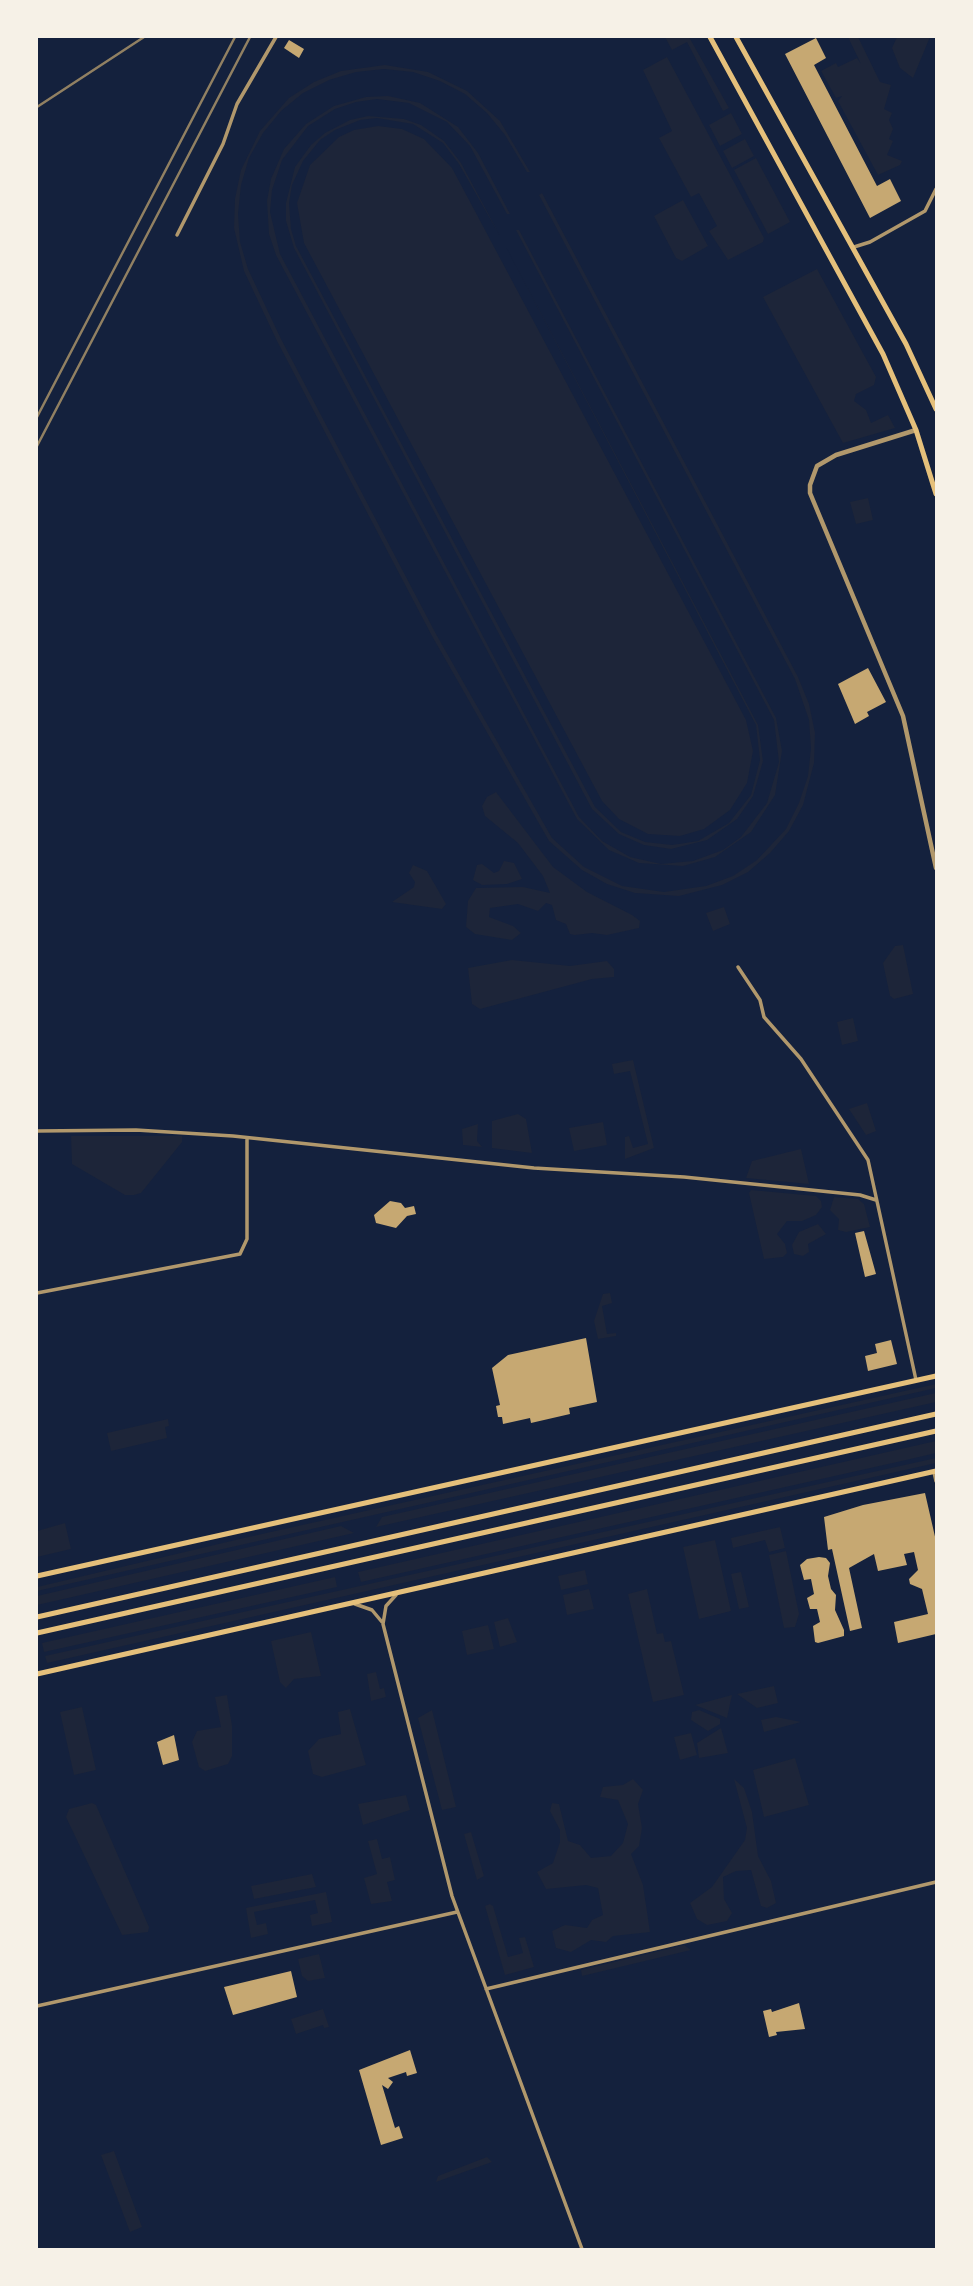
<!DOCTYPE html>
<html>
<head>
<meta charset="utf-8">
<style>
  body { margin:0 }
  #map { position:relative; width:973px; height:2286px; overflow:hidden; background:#14213d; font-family:Ubuntu,sans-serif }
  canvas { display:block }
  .frame { position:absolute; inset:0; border:38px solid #f6f1e7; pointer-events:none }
</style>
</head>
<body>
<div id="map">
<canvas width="973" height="2286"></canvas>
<div class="frame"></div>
</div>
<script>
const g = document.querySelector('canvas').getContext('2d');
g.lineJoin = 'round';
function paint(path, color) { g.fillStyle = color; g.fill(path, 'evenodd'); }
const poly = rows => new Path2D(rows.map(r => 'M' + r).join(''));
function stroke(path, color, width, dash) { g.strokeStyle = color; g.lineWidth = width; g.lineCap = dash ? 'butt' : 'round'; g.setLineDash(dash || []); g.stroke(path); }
paint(poly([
  [665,37,689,37,729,108,723,111,687,42,672,50],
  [848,37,858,37,880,82,891,85,884,109,892,113,889,120,893,129,889,139,893,141,887,155,902,161,900,165,878,175,838,101,842,96,836,98,821,71,836,63,838,67,857,58,861,64],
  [897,37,930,37,913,78,900,68,892,48],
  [667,57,764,238,763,242,728,260,709,231,717,226,699,193,691,197,659,138,672,131,643,70],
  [385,65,428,72,467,91,500,121,530,172,527,172,505,135,487,113,465,94,440,81,413,72,384,69,356,72,329,80,303,93,281,111,263,133,249,158,241,185,238,214,240,242,248,269,281,339,436,634,552,838,584,867,622,886,664,892,706,886,733,876,757,860,786,829,799,803,808,776,811,748,809,720,795,679,539,195,542,193,798,677,809,704,815,733,814,763,803,805,789,831,770,853,748,872,722,885,679,896,635,893,607,884,582,870,549,841,432,636,277,341,244,271,234,228,235,199,241,170,260,131,289,98,314,82,341,71],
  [388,96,420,103,458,127,478,153,510,214,507,214,470,146,447,122,409,103,377,99,356,102,335,109,308,126,282,160,272,190,270,212,280,254,579,817,602,841,630,857,661,864,693,861,723,850,741,837,767,803,779,762,774,720,516,230,519,230,776,718,782,751,775,795,751,832,715,857,683,866,639,863,609,850,577,819,276,255,269,234,267,201,271,179,284,149,306,124,334,106,366,97],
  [731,113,742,134,720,146,709,125],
  [368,116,404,119,421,125,444,141,461,163,500,236,459,164,443,143,413,124,377,118,360,120,335,130,320,140,303,161,292,185,289,203,291,229,296,246,595,807,621,832,645,842,672,845,698,841,729,823,751,795,760,760,756,725,506,247,758,725,763,761,753,796,737,819,707,840,671,849,644,845,619,834,592,809,294,248,286,221,286,203,295,167,311,145,325,133,350,120],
  [378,126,402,129,424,139,452,168,746,720,753,751,747,783,730,810,704,829,680,836,648,834,619,819,602,801,304,243,297,203,310,165,339,137,354,130],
  [745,139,754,156,732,168,723,151],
  [756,158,790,222,768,234,734,170],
  [683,200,708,246,682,261,676,258,654,216],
  [817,269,876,377,874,385,856,394,854,401,866,410,871,423,888,415,895,428,843,443,763,297],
  [868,498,873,520,856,524,850,502],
  [496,792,553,867,587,892,632,915,640,921,639,928,607,935,592,933,575,935,570,934,566,924,556,920,552,905,546,903,538,911,518,904,490,908,489,917,513,926,521,933,512,940,475,934,466,927,468,901,476,888,523,887,550,893,543,876,518,843,485,816,482,806,487,797],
  [504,861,514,863,522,879,507,884,482,885,473,880,477,865,482,864,494,873,499,871],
  [413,865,427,871,446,904,442,909,392,902,414,887,415,882,409,873],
  [724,907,730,924,713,931,706,913],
  [903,945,913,994,894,999,890,996,883,963,895,946],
  [512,960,570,966,607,961,614,969,614,977,592,979,480,1009,472,1004,468,968],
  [853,1018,858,1041,842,1045,837,1022],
  [633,1060,654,1148,625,1159,625,1137,629,1136,633,1148,648,1144,630,1071,614,1074,612,1064],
  [867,1103,876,1131,866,1135,849,1109],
  [518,1114,526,1119,532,1153,492,1148,492,1121],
  [603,1122,607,1145,574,1151,569,1128],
  [478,1124,477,1141,482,1147,463,1145,462,1129],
  [71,1136,182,1136,182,1142,141,1193,134,1195,125,1195,72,1164],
  [801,1149,809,1184,746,1178,752,1161],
  [751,1190,816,1196,821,1201,822,1207,816,1215,802,1221,787,1221,777,1234,785,1244,787,1253,783,1257,764,1259,749,1193],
  [834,1197,858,1199,864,1204,870,1227,846,1232,838,1230,839,1219,830,1210],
  [818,1224,826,1234,808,1244,809,1252,803,1256,794,1254,792,1245,799,1232],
  [610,1293,612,1303,602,1306,607,1334,616,1333,616,1336,598,1339,594,1321,603,1294],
  [936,1384,936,1388,37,1591,37,1587,244,1538],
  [936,1393,936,1402,376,1527,382,1517],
  [168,1419,169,1426,165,1427,167,1438,111,1451,107,1433],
  [936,1441,936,1453,906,1460,361,1582,358,1572],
  [936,1458,936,1463,47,1663,45,1656],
  [65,1523,71,1549,37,1557,37,1531],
  [341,1526,354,1533,37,1605,37,1596],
  [780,1527,785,1548,769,1552,765,1540,733,1548,731,1538],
  [715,1540,731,1611,699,1619,683,1547],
  [786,1551,799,1614,795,1627,784,1628,769,1555],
  [585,1570,588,1584,561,1590,558,1576],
  [741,1572,749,1607,739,1609,731,1574],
  [335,1577,337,1587,44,1652,42,1643],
  [589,1589,594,1609,567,1615,563,1595],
  [647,1589,657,1634,663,1633,665,1642,671,1641,684,1695,653,1702,628,1594],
  [508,1618,517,1642,500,1647,494,1622],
  [488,1625,494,1649,467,1655,462,1631],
  [311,1632,321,1676,294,1679,286,1688,280,1682,271,1641],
  [376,1672,380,1689,384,1688,386,1697,371,1701,367,1674],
  [774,1686,778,1703,757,1708,737,1694],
  [227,1695,232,1726,232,1756,228,1764,205,1771,199,1767,192,1742,197,1731,221,1727,215,1697],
  [732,1695,727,1718,695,1705],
  [82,1707,96,1770,74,1775,60,1712],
  [350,1709,366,1765,322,1777,313,1774,308,1751,319,1739,341,1734,338,1712],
  [432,1710,456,1807,442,1810,418,1718],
  [699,1710,720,1719,720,1724,708,1731,691,1720,692,1712],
  [776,1717,801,1722,764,1732,761,1720],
  [721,1728,728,1753,699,1758,697,1743],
  [691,1733,697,1755,680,1760,674,1737],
  [795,1758,809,1805,764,1817,753,1770],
  [633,1779,643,1790,638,1804,642,1828,639,1846,631,1854,643,1885,650,1932,613,1936,606,1942,591,1940,571,1952,556,1948,552,1931,565,1925,587,1928,592,1920,603,1915,598,1888,586,1885,546,1889,537,1872,553,1863,560,1842,560,1830,550,1811,552,1803,559,1804,568,1841,580,1845,591,1858,611,1856,623,1843,628,1824,618,1800,600,1797,603,1787,623,1785],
  [734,1779,744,1788,752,1812,758,1856,771,1881,776,1903,767,1908,761,1906,751,1870,736,1871,723,1877,724,1899,732,1913,727,1921,707,1925,697,1919,690,1903,712,1887,745,1840,747,1828],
  [406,1795,410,1810,363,1825,358,1804],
  [92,1803,96,1805,149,1927,148,1932,122,1935,66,1817,69,1809],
  [471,1832,484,1876,477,1880,464,1834],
  [377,1839,382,1859,390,1857,395,1880,387,1882,392,1901,371,1904,364,1878,377,1874,368,1841],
  [312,1874,316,1887,254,1899,251,1886],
  [326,1892,332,1922,312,1926,310,1915,318,1913,315,1900,254,1912,257,1925,266,1923,268,1934,251,1938,246,1908],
  [490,1904,493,1906,508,1957,523,1953,519,1938,525,1937,534,1967,505,1975,485,1906],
  [684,1945,691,1950,582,1976,581,1970],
  [319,1954,325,1978,308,1981,302,1976,298,1959],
  [323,2009,329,2027,324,2028,323,2025,296,2034,291,2019],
  [114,2151,142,2227,130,2232,101,2155],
  [487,2157,492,2162,436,2182,438,2176]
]), '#1d2539');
paint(poly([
  [816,38,826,58,814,65,877,186,890,179,901,201,870,218,785,54],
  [289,40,304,49,299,58,284,48],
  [868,668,886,702,867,712,869,716,855,724,838,684],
  [390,1201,401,1203,405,1208,414,1206,416,1214,407,1216,396,1228,376,1223,374,1215],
  [864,1231,876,1274,865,1277,855,1233],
  [586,1338,597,1402,569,1408,570,1414,531,1423,530,1418,503,1424,502,1417,498,1417,496,1406,500,1405,492,1368,508,1355],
  [891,1340,897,1364,868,1371,865,1356,877,1353,875,1344],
  [925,1493,936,1541,936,1634,898,1643,894,1622,928,1614,922,1589,910,1584,909,1579,918,1570,914,1552,904,1554,907,1565,878,1571,874,1554,849,1568,862,1628,850,1631,832,1549,828,1550,824,1517,863,1505],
  [819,1557,826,1558,830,1563,828,1576,831,1589,836,1595,835,1610,844,1630,844,1636,818,1643,815,1642,813,1626,820,1622,817,1609,810,1609,807,1598,814,1594,811,1579,804,1580,800,1565,807,1559],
  [174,1735,179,1760,163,1765,157,1742],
  [291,1971,297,1997,233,2015,224,1987],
  [799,2003,805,2029,776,2032,777,2035,769,2037,763,2011,771,2009,772,2012],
  [410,2050,417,2073,407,2076,406,2072,388,2078,393,2082,388,2089,382,2085,395,2128,399,2126,403,2138,381,2145,359,2070]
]), '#c6a872');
stroke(poly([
  [177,235,223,144,237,104,276,37],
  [854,247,870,242,925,211,936,189],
  [738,967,760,1000,764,1017,801,1059,868,1160,916,1380],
  [37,1131,136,1130,233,1136,534,1168,684,1177,860,1195,876,1200],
  [37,1293,240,1254,247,1239,247,1138],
  [934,1472,936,1481],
  [396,1595,386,1606,383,1624,452,1896,582,2249],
  [355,1604,372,1610,382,1622],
  [486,1989,936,1882],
  [37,2006,457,1912]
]), '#b1986c', 3.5);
stroke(poly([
  [916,430,836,455,817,466,810,485,810,493,903,716,936,868]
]), '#b1986c', 4.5);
stroke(poly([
  [37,1576,936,1376],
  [37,1674,936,1471]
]), '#e5c07b', 5);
stroke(poly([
  [710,37,883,354,916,430,936,494],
  [736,37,906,344,936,409],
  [37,1617,936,1414],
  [37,1633,936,1431]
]), '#e5c07b', 5);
stroke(poly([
  [37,107,144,37],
  [37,417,235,37],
  [37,446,250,37]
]), '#918062', 2.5);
</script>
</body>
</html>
